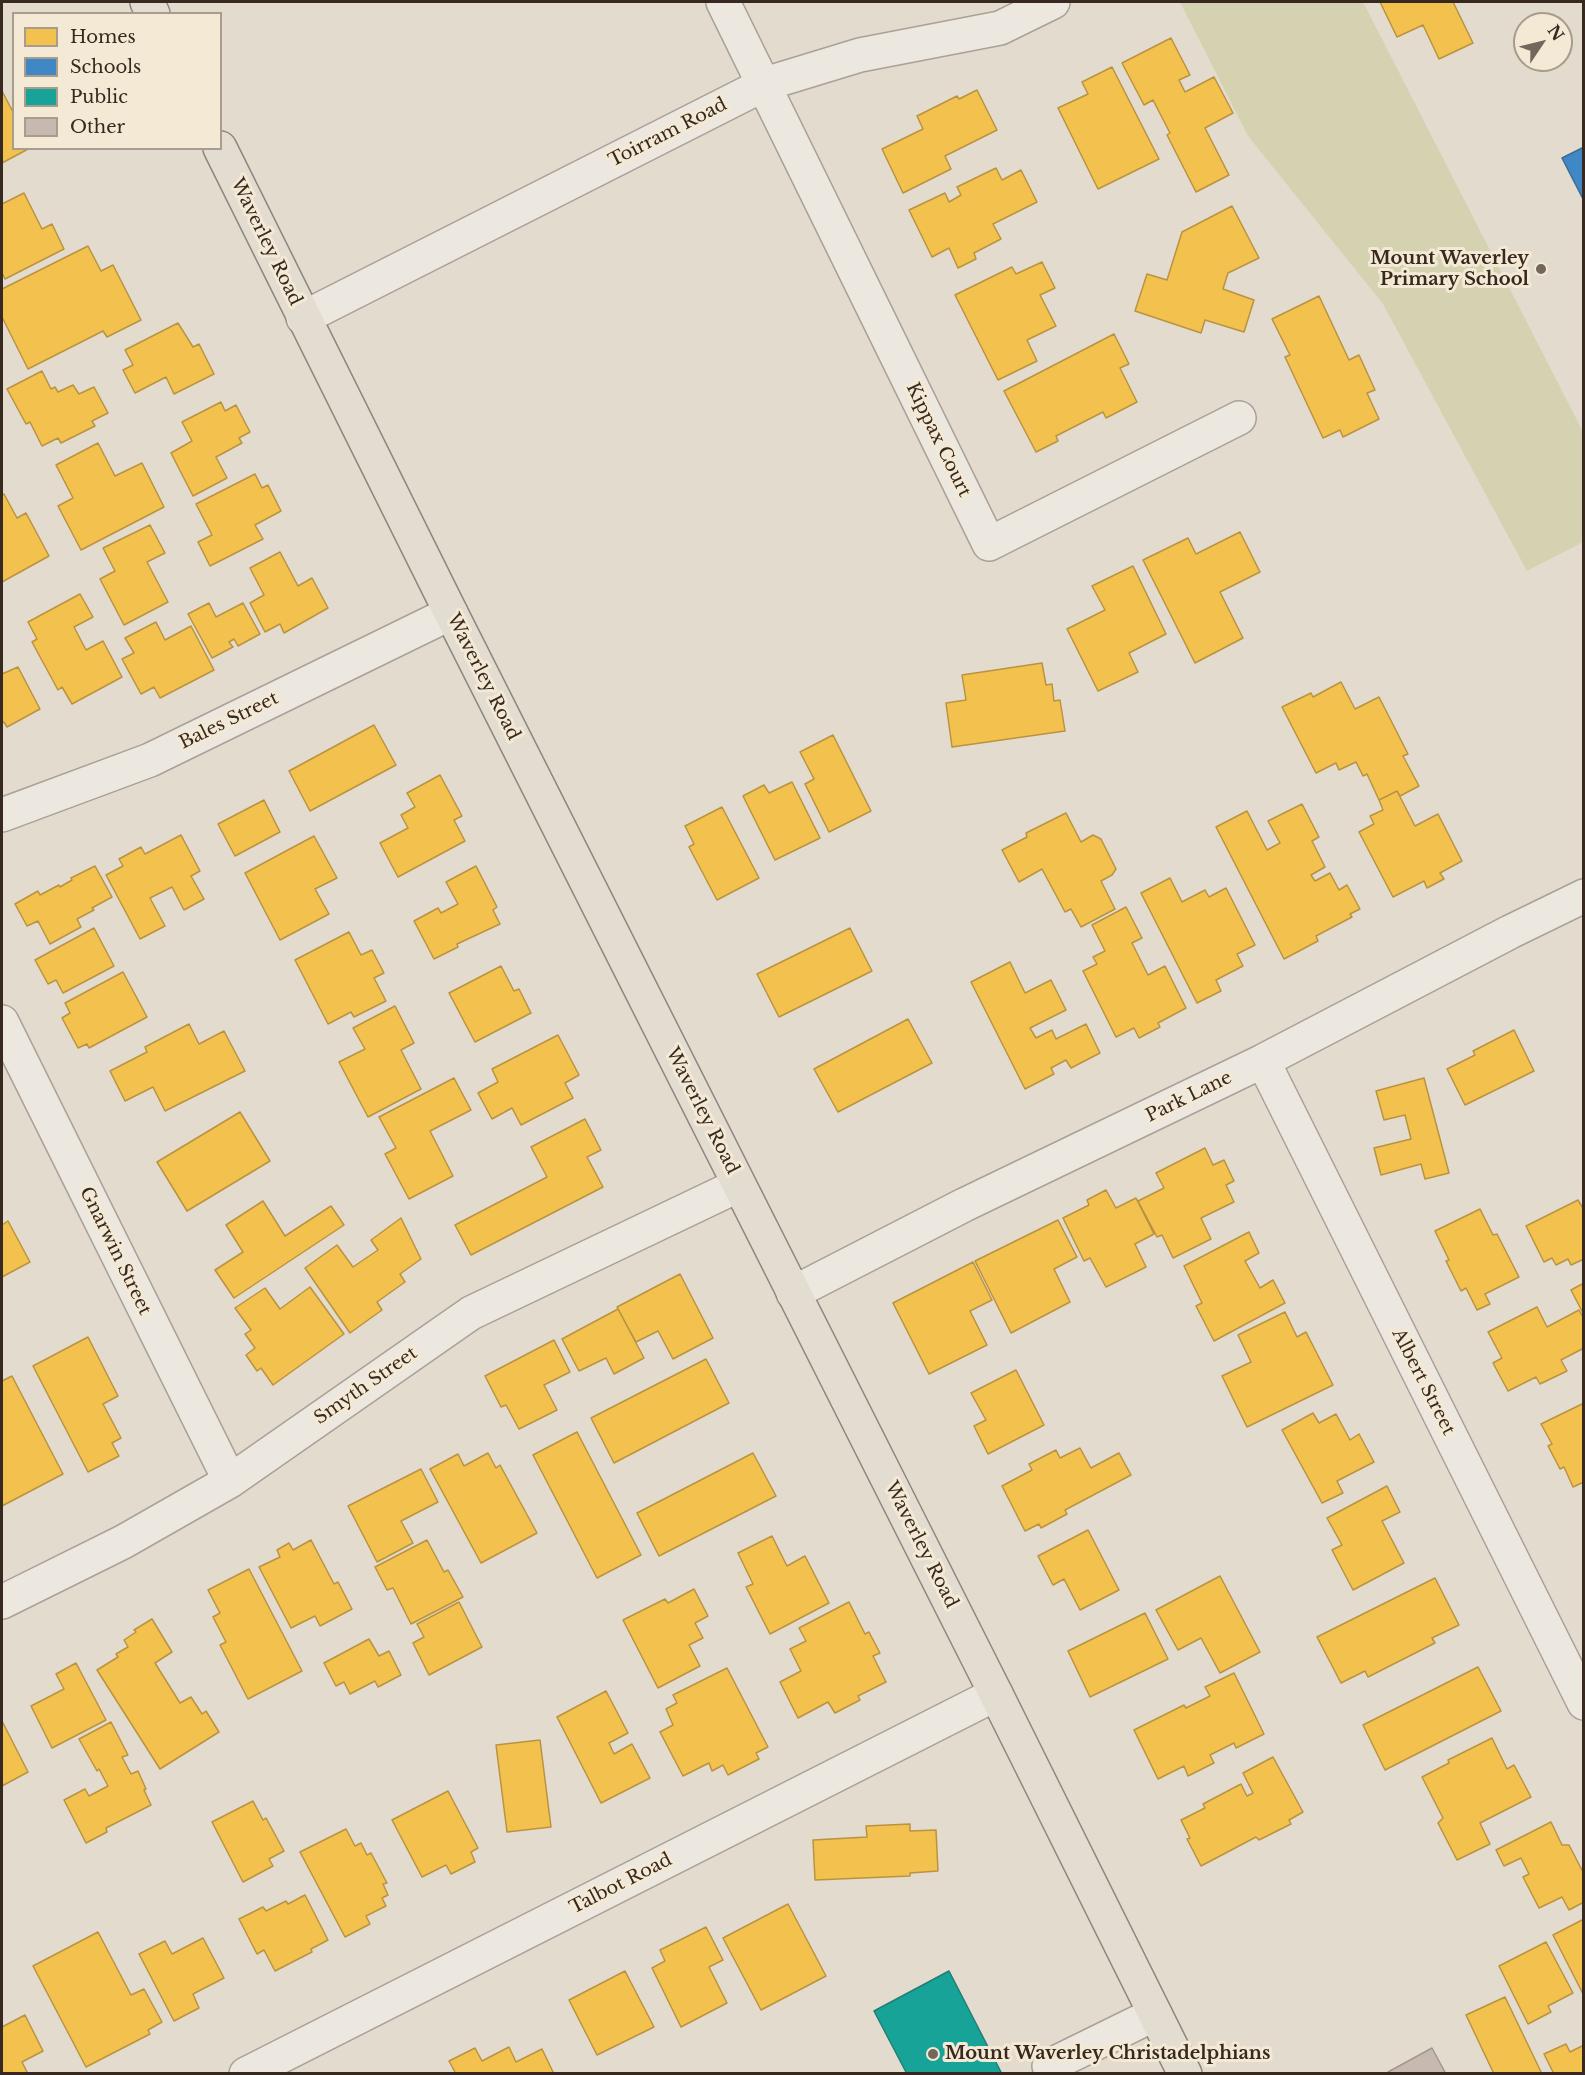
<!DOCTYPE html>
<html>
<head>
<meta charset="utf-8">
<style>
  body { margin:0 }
  #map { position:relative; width:1585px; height:2075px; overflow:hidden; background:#e3dbce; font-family:"Libre Baskerville",serif }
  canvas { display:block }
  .frame { position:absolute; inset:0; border:3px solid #37291f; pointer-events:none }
  .legend { position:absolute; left:12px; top:12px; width:210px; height:138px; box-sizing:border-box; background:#f4e9d4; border:2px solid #a89c8c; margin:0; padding:8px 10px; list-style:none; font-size:18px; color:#37291f }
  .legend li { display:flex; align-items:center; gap:12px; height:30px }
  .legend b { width:30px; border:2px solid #a89c8c }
  .north { position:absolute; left:1513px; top:12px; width:60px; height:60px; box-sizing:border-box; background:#f4e9d4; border:2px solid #a89c8c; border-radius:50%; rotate:55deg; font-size:16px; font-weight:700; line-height:24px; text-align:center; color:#37291f }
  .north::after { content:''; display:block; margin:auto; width:21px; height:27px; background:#73675c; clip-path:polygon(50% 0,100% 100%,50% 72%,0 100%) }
</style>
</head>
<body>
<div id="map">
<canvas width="1585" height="2075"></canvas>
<div class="frame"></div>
<ul class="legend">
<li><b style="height:16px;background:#f2c14e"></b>Homes</li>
<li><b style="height:16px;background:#3f88c5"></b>Schools</li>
<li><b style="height:16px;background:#17a398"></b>Public</li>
<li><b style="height:16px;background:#c7b9af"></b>Other</li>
</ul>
<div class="north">N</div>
</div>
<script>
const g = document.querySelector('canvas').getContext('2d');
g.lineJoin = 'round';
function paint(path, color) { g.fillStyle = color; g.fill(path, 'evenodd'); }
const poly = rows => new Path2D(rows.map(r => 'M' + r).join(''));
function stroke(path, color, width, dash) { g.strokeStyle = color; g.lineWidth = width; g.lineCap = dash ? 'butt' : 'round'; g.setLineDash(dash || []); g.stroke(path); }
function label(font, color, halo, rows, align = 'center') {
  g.font = font + ' "Libre Baskerville",serif'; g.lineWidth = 6; g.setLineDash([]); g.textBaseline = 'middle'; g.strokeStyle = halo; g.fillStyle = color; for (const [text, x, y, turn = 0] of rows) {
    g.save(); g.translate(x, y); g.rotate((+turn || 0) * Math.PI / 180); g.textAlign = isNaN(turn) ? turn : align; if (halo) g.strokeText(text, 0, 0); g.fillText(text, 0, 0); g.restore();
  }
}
paint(poly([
  [1180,2,1363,2,1583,432,1583,542,1527,571,1383,304,1248,136]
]), '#d4d2b1');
const homes = poly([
  [1380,2,1453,2,1473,43,1439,59,1423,25,1397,37,1380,2],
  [1171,38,1190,75,1179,80,1185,92,1214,77,1233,113,1205,128,1229,175,1196,192,1167,135,1170,133,1153,100,1144,105,1122,63,1171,38],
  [1112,67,1159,159,1098,189,1058,108,1088,94,1082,82,1112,67],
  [977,90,997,130,945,156,951,169,903,193,882,149,923,129,917,116,957,96,959,99,977,90],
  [2,91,14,114,14,148,30,148,2,163,2,91],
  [996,168,1002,180,1021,170,1037,202,993,224,1001,239,974,253,976,259,958,268,949,248,932,257,909,210,945,193,949,202,961,195,957,187,996,168],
  [24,193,42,229,52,224,64,249,5,279,2,273,2,204,24,193],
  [1232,206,1259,258,1228,273,1223,289,1254,300,1244,332,1205,320,1201,333,1135,311,1147,274,1167,280,1182,232,1232,206],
  [88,246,101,271,113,265,141,320,107,337,103,331,28,369,2,317,2,289,88,246],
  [1042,262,1055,288,1040,295,1056,326,1027,340,1037,361,998,380,955,295,1012,267,1016,274,1042,262],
  [1319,296,1349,360,1359,355,1375,390,1367,393,1379,419,1343,437,1340,430,1323,438,1285,357,1290,355,1272,319,1319,296],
  [178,323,193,347,199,344,214,374,174,394,166,377,135,393,123,370,133,365,125,350,178,323],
  [1114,334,1129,364,1120,368,1137,402,1106,418,1103,412,1056,436,1058,441,1036,452,1004,391,1114,334],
  [42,371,51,389,55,387,58,392,73,385,79,394,94,387,108,413,92,421,95,426,61,443,58,438,42,446,30,422,26,424,7,389,42,371],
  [221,402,225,411,236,405,250,432,239,438,242,443,216,457,227,478,193,496,171,453,192,441,182,422,221,402],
  [98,443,115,476,142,463,164,507,81,550,58,506,73,498,56,465,98,443],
  [255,474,262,488,268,485,281,511,255,525,263,539,210,566,198,542,212,535,196,504,255,474],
  [4,494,17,518,26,513,49,556,2,582,2,495,4,494],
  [150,525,165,553,147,562,168,602,124,625,100,579,115,571,103,548,150,525],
  [1240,532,1260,572,1220,592,1243,638,1195,663,1143,560,1188,538,1196,554,1240,532],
  [280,552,298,586,312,578,328,608,284,633,280,624,265,632,250,603,264,595,250,568,280,552],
  [1133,566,1166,634,1129,653,1138,672,1098,691,1067,629,1105,610,1092,586,1133,566],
  [80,594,93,617,74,627,86,650,103,641,122,677,72,704,62,687,58,690,32,642,37,639,28,622,80,594],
  [209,603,216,617,243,603,260,634,238,646,234,639,229,642,233,647,212,658,188,614,209,603],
  [156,622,165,640,191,626,214,670,160,698,154,687,141,694,122,659,134,653,125,638,156,622],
  [1042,663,1046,685,1052,684,1054,701,1060,700,1065,731,952,747,946,703,966,700,962,675,1042,663],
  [18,667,40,709,7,727,4,722,2,723,2,674,18,667],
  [1341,682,1355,709,1379,697,1408,754,1403,756,1419,786,1400,796,1397,791,1379,800,1367,774,1363,776,1356,762,1339,770,1336,763,1316,773,1282,707,1311,693,1313,697,1341,682],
  [374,725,396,765,310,811,289,771,374,725],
  [833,735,871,811,829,832,805,784,814,779,800,752,833,735],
  [440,775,462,816,454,820,465,841,398,877,380,843,408,828,401,815,415,807,407,793,440,775],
  [792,782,820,838,775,860,743,796,764,785,769,793,792,782],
  [1397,791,1415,826,1438,814,1462,861,1440,873,1444,879,1427,888,1424,881,1393,897,1359,832,1374,824,1370,816,1383,810,1379,800,1397,791],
  [264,800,280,832,235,856,218,824,264,800],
  [1302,804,1319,837,1312,841,1325,867,1311,875,1315,881,1330,873,1339,890,1347,885,1360,909,1350,914,1352,917,1316,936,1318,941,1284,959,1216,827,1247,811,1267,850,1280,843,1268,821,1302,804],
  [722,807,759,878,717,900,689,847,694,844,685,826,722,807],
  [1066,813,1081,842,1093,835,1101,839,1116,869,1112,875,1101,881,1115,909,1081,927,1071,909,1065,912,1042,869,1019,882,1002,850,1027,837,1026,833,1066,813],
  [181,835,200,871,191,876,204,899,184,910,172,887,150,898,165,926,140,939,106,875,123,866,119,859,141,847,145,854,181,835],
  [314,836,337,878,315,889,329,914,280,940,245,873,314,836],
  [95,866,112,897,92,908,94,910,77,919,81,927,50,944,38,921,27,926,15,904,38,891,40,895,59,885,60,887,72,880,71,878,95,866],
  [476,866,497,907,493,910,500,924,457,944,458,947,434,959,414,921,438,908,441,913,458,904,446,882,476,866],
  [1170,878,1182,902,1205,890,1209,897,1226,888,1255,945,1237,954,1243,966,1216,980,1221,991,1197,1003,1141,893,1170,878],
  [1126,907,1142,938,1132,943,1148,975,1165,966,1186,1008,1158,1023,1160,1027,1139,1038,1134,1028,1116,1037,1083,971,1097,964,1093,957,1105,951,1092,925,1126,907],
  [94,928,114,966,63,993,56,980,48,984,35,960,94,928],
  [850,928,872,971,779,1017,757,974,850,928],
  [349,932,361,955,372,950,384,973,374,978,386,1001,354,1017,351,1012,328,1024,295,960,349,932],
  [1010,962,1025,993,1051,980,1066,1010,1030,1028,1036,1038,1052,1030,1056,1039,1086,1024,1100,1053,1071,1068,1066,1060,1051,1068,1054,1074,1025,1089,971,982,1010,962],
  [501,966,514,991,519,989,531,1013,475,1042,449,993,501,966],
  [123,972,147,1017,89,1048,87,1044,78,1048,62,1018,70,1013,65,1003,123,972],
  [395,1006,414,1043,401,1050,421,1089,368,1117,339,1062,365,1049,353,1028,395,1006],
  [908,1019,932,1063,838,1112,814,1069,908,1019],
  [189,1024,199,1044,224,1031,245,1071,165,1111,153,1087,125,1101,110,1071,147,1052,145,1047,189,1024],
  [1514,1030,1534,1071,1465,1105,1447,1069,1475,1055,1473,1051,1514,1030],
  [558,1035,579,1075,565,1083,573,1098,521,1125,512,1108,492,1119,478,1093,498,1082,492,1069,558,1035],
  [454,1078,471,1110,430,1131,453,1176,409,1199,385,1154,396,1148,379,1117,454,1078],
  [1424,1078,1449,1173,1425,1179,1421,1164,1381,1175,1374,1148,1411,1139,1405,1115,1384,1120,1376,1091,1424,1078],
  [240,1112,270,1161,187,1211,157,1162,240,1112],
  [585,1119,601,1150,587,1157,603,1187,471,1255,455,1225,547,1177,531,1147,585,1119],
  [1205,1148,1213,1165,1224,1160,1234,1181,1226,1185,1234,1202,1201,1218,1211,1239,1173,1258,1162,1235,1157,1237,1138,1201,1164,1188,1156,1173,1205,1148],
  [1106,1190,1116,1208,1136,1198,1154,1234,1135,1244,1146,1267,1106,1287,1090,1258,1084,1261,1063,1218,1089,1205,1087,1200,1106,1190],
  [1578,1200,1584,1210,1584,1259,1571,1265,1568,1259,1556,1265,1552,1258,1544,1262,1526,1226,1578,1200],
  [263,1201,285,1236,331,1206,344,1225,234,1298,215,1270,243,1252,226,1225,263,1201],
  [1480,1209,1493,1235,1497,1234,1519,1277,1485,1294,1490,1304,1477,1310,1466,1288,1461,1291,1446,1261,1449,1260,1435,1231,1480,1209],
  [401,1218,421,1259,400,1274,405,1282,377,1302,382,1310,350,1333,305,1268,337,1245,353,1267,378,1250,371,1240,401,1218],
  [1058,1220,1077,1257,1054,1269,1070,1302,1011,1333,975,1261,1058,1220],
  [8,1221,30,1262,2,1277,2,1225,8,1221],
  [1249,1232,1259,1253,1245,1261,1260,1288,1273,1280,1285,1303,1214,1341,1196,1306,1202,1303,1184,1266,1249,1232],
  [973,1262,992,1300,970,1311,987,1345,929,1374,893,1303,973,1262],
  [680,1274,713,1338,673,1359,658,1331,636,1342,617,1307,680,1274],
  [1584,1283,1584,1315,1571,1290,1584,1283],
  [310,1287,344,1334,273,1385,261,1368,257,1371,246,1355,255,1348,245,1334,251,1330,235,1308,265,1288,280,1309,310,1287],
  [1537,1307,1547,1327,1579,1310,1584,1319,1584,1348,1561,1360,1567,1371,1540,1384,1536,1377,1508,1391,1493,1363,1502,1358,1488,1332,1537,1307],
  [618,1309,644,1358,614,1374,606,1358,579,1371,562,1339,618,1309],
  [1285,1312,1297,1337,1306,1332,1333,1385,1247,1427,1222,1376,1251,1362,1238,1335,1285,1312],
  [88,1337,118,1396,103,1404,121,1438,112,1443,119,1456,88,1472,33,1366,88,1337],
  [554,1340,570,1372,544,1385,557,1410,519,1429,506,1405,501,1407,485,1376,554,1340],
  [706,1359,729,1403,614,1463,591,1418,706,1359],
  [1016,1370,1044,1425,988,1454,974,1426,986,1420,971,1393,1016,1370],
  [12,1376,63,1474,2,1506,2,1381,12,1376],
  [1582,1404,1584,1407,1584,1482,1573,1487,1564,1467,1560,1469,1548,1446,1552,1444,1541,1424,1582,1404],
  [1313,1413,1319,1423,1336,1414,1350,1440,1359,1434,1374,1462,1337,1481,1343,1493,1322,1503,1282,1430,1313,1413],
  [577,1432,641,1555,597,1578,533,1455,577,1432],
  [1080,1448,1091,1468,1119,1453,1131,1475,1065,1510,1067,1514,1041,1528,1039,1524,1025,1531,1002,1486,1032,1470,1029,1464,1056,1450,1060,1458,1080,1448],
  [488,1453,496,1468,500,1465,537,1533,481,1563,430,1469,458,1454,464,1466,488,1453],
  [753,1453,776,1496,659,1556,637,1513,753,1453],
  [421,1469,438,1502,401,1521,413,1543,377,1562,348,1506,421,1469],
  [1387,1486,1400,1512,1382,1521,1404,1563,1353,1590,1332,1550,1342,1545,1327,1518,1387,1486],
  [1088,1530,1119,1590,1080,1610,1064,1579,1053,1585,1038,1556,1088,1530],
  [772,1536,787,1566,805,1556,829,1603,770,1634,746,1587,753,1584,738,1553,772,1536],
  [311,1540,334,1584,338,1582,352,1609,320,1626,315,1616,291,1628,259,1567,280,1557,277,1550,289,1543,293,1550,311,1540],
  [427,1540,444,1572,448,1570,463,1597,411,1624,393,1588,387,1590,375,1567,427,1540],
  [249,1569,302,1671,248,1699,220,1645,226,1642,213,1617,220,1613,208,1590,249,1569],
  [1220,1576,1260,1652,1220,1673,1201,1638,1178,1650,1156,1610,1220,1576],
  [1435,1578,1459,1625,1432,1638,1435,1643,1368,1677,1365,1671,1341,1683,1317,1637,1435,1578],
  [694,1589,708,1616,695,1623,703,1638,689,1645,700,1666,658,1688,623,1620,665,1599,668,1603,694,1589],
  [459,1602,482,1647,429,1675,413,1643,424,1637,417,1624,459,1602],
  [849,1602,865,1634,869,1632,880,1653,873,1656,886,1682,858,1696,860,1700,835,1713,828,1702,798,1718,780,1682,801,1671,790,1649,806,1641,799,1628,849,1602],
  [1145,1613,1168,1659,1090,1697,1068,1651,1145,1613],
  [152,1619,172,1652,155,1663,180,1703,191,1697,202,1714,206,1711,219,1732,160,1769,97,1670,118,1657,116,1654,128,1647,124,1640,136,1632,134,1630,152,1619],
  [369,1639,379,1656,389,1651,401,1675,378,1687,375,1681,350,1694,344,1682,336,1686,324,1663,369,1639],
  [76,1663,106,1720,52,1748,31,1706,64,1689,56,1674,76,1663],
  [1478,1667,1501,1711,1385,1770,1363,1725,1478,1667],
  [727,1668,768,1747,756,1753,759,1759,728,1775,723,1765,712,1771,709,1763,683,1776,660,1732,673,1725,666,1709,677,1703,673,1695,727,1668],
  [1234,1673,1264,1734,1236,1748,1234,1743,1210,1755,1214,1763,1188,1776,1184,1766,1158,1779,1134,1730,1184,1705,1186,1708,1210,1696,1205,1687,1234,1673],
  [606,1691,628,1733,609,1743,614,1754,632,1744,650,1778,601,1803,557,1717,606,1691],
  [2,1721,28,1772,2,1786,2,1721],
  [111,1722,128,1755,122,1757,131,1774,138,1771,146,1789,144,1790,151,1805,106,1828,107,1832,86,1843,64,1800,85,1789,89,1796,108,1786,99,1769,97,1771,79,1739,111,1722],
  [1492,1738,1507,1769,1514,1765,1531,1797,1480,1823,1490,1844,1457,1860,1438,1823,1443,1818,1422,1777,1449,1763,1448,1760,1492,1738],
  [540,1740,551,1827,507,1832,496,1745,540,1740],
  [1273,1757,1303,1812,1289,1820,1291,1824,1259,1840,1256,1837,1201,1866,1187,1839,1190,1838,1181,1820,1205,1808,1203,1804,1241,1784,1247,1796,1253,1793,1243,1773,1273,1757],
  [448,1791,478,1848,471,1852,475,1862,451,1874,446,1865,422,1877,392,1820,448,1791],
  [253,1801,263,1820,266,1818,284,1851,269,1859,273,1866,243,1882,212,1822,253,1801],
  [1551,1822,1562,1845,1569,1845,1584,1874,1584,1902,1569,1910,1562,1897,1539,1908,1523,1877,1529,1874,1521,1858,1504,1866,1496,1850,1551,1822],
  [910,1824,910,1831,936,1830,938,1871,910,1873,910,1876,815,1880,813,1840,867,1837,866,1826,910,1824],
  [346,1829,355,1846,361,1843,367,1855,371,1853,387,1883,383,1884,388,1895,382,1898,386,1906,366,1916,370,1924,345,1937,300,1852,346,1829],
  [305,1895,328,1940,311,1949,312,1952,275,1971,264,1950,257,1954,239,1919,263,1907,266,1911,286,1901,288,1904,305,1895],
  [788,1904,826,1976,761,2010,723,1938,788,1904],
  [1584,1919,1584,1993,1583,1994,1553,1935,1584,1919],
  [706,1927,723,1960,709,1967,727,2003,681,2027,652,1968,665,1961,660,1950,706,1927],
  [98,1932,131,1995,144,1989,162,2022,148,2030,150,2034,86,2067,33,1966,98,1932],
  [203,1938,224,1978,193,1994,199,2008,174,2021,139,1954,165,1941,172,1954,203,1938],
  [1546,1942,1573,1993,1548,2006,1551,2012,1528,2024,1499,1966,1546,1942],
  [625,1971,654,2027,597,2055,569,2000,625,1971],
  [1505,1997,1542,2074,1494,2074,1466,2015,1505,1997],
  [25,2015,43,2051,22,2062,28,2074,2,2074,2,2027,25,2015],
  [1566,2044,1570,2052,1584,2045,1584,2074,1554,2074,1544,2054,1566,2044],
  [509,2047,516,2062,542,2049,554,2074,456,2074,449,2061,475,2048,482,2061,509,2047]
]);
paint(homes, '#f2c14e');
stroke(homes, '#ba9340', 1.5);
const schools = poly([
  [1584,147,1584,201,1562,158,1584,147]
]);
paint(schools, '#3f88c5');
stroke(schools, '#3d6c93', 1.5);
const public = poly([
  [949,1971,1002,2074,907,2074,874,2011,949,1971]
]);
paint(public, '#17a398');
stroke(public, '#217e74', 1.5);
const building = poly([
  [1432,2048,1446,2074,1389,2074,1388,2072,1432,2048]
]);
paint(building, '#c7b9af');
stroke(building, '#a3978d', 1.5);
const minor = poly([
  [723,2,989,544,1239,418],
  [303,318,765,84,860,55,1000,28,1053,2],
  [2,815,150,760,451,613],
  [2,1022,230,1481],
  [1263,1061,1584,1703],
  [793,1293,964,1205,1263,1061,1510,932,1584,896],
  [2,1602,123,1542,230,1481,471,1313,739,1185],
  [1049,2066,1155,2014],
  [246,2074,996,1694]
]);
const major = poly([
  [147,2,153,14],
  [220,148,451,613,996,1694,1185,2074]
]);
stroke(minor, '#a9a197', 36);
stroke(major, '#8e867e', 36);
stroke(minor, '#ece7df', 33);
stroke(major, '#e3dcd1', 33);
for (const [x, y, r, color] of [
  [1541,269,6,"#73675c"],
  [933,2054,6,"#73675c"]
]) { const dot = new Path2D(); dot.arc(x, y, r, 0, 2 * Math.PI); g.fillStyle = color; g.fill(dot); stroke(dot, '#f4e9d4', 2); }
label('18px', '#37291f', '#f4e9d4', [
  ["Toirram Road",668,133,-27],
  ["Waverley Road",266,242,64],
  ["Kippax Court",938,440,64],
  ["Waverley Road",483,677,63],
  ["Bales Street",229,721,-26],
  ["Park Lane",1189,1097,-26],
  ["Waverley Road",702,1111,63],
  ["Gnarwin Street",115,1251,64],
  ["Albert Street",1423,1382,63],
  ["Smyth Street",366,1386,-35],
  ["Waverley Road",921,1545,63],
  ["Talbot Road",621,1884,-27]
]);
label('bold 18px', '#37291f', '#f4e9d4', [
  ["Mount Waverley",1529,259],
  ["Primary School",1529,280],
  ["Mount Waverley Christadelphians",945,2054,"left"]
], 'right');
</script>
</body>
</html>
